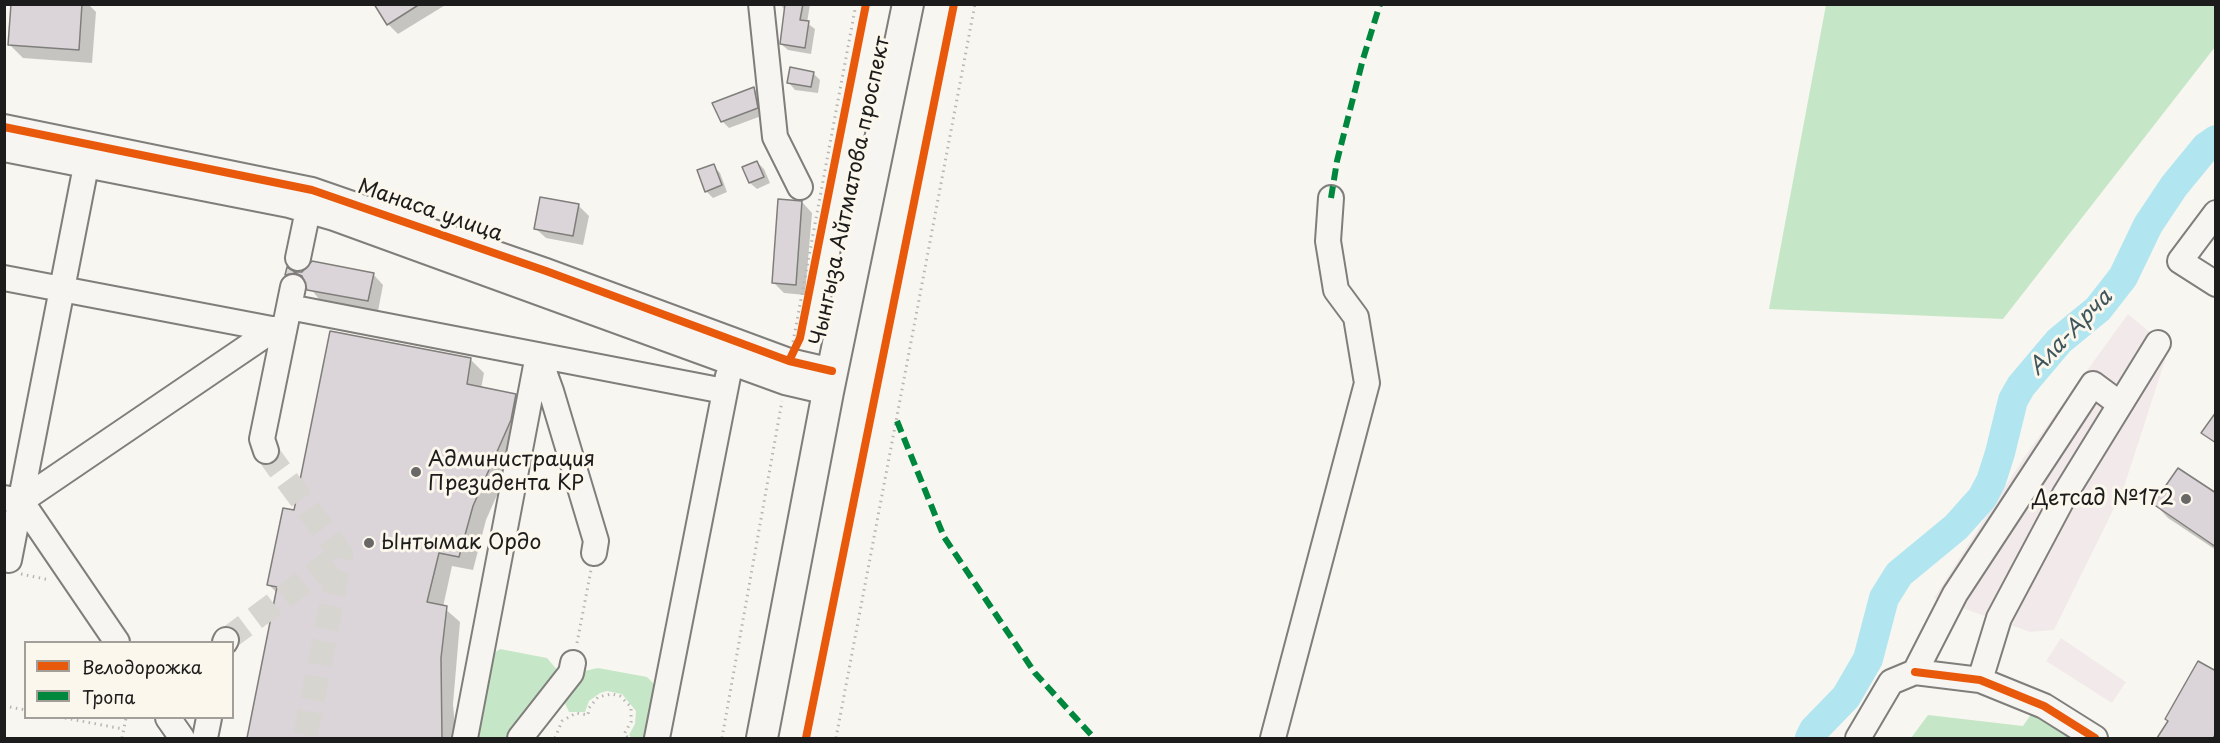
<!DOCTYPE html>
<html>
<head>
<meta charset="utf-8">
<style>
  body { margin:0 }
  #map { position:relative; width:2220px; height:743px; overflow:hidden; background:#f8f6f0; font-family:"Playpen Sans",sans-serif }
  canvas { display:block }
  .frame { position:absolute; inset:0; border:6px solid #1c1c1c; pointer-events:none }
  .legend { position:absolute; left:24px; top:641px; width:210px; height:78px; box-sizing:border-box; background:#fbf7ec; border:2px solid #a29f99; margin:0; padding:8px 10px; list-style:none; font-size:18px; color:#1c1c1c }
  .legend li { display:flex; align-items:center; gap:12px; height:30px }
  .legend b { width:30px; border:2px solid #a29f99 }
</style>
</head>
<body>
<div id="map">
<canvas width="2220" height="743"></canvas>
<div class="frame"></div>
<ul class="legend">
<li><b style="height:8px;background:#e8590c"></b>Велодорожка</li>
<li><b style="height:8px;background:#00873e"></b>Тропа</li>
</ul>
</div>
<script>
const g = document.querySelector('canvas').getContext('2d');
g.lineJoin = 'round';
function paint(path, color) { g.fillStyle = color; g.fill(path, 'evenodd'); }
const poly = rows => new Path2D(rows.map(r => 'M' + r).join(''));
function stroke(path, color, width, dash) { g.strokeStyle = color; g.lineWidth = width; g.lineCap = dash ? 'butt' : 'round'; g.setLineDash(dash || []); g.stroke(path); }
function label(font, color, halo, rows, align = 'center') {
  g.font = font + ' "Playpen Sans",sans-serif'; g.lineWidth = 6; g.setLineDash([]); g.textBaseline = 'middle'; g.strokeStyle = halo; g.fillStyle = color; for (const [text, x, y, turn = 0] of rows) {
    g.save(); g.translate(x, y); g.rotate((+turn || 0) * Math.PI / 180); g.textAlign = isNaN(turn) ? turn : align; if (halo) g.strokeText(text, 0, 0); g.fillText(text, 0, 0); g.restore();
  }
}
paint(poly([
  [2128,314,2169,348,2123,490,2054,630,2030,632,1934,598,2025,456],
  [2061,638,2126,682,2112,703,2046,661]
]), '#f2eaea');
paint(poly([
  [1826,5,2215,5,2215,47,2003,319,1769,309],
  [500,649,547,658,558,671,510,738,472,738,490,656],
  [598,668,647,677,655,685,648,738,632,738,629,735,635,724,636,711,622,694,607,691,600,693,589,701,585,712,569,712,563,699,584,671],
  [2034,710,2079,738,1911,738,1928,715,2023,726]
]), '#c5e7c7');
paint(poly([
  [12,4,88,4,96,12,92,63,23,58,10,45],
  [376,4,447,4,398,34,388,24],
  [780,4,810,4,807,23,815,29,811,54,788,50,781,44,785,10],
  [813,73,820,80,818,93,795,90,789,83],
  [754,89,761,96,764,115,729,128,722,121],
  [757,162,764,169,770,183,757,189,750,183],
  [713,166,720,173,727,192,713,198,706,191],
  [802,202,812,213,805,295,784,293,773,282],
  [578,205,589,216,583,245,546,238,535,228],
  [288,269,294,273,373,274,383,285,378,311,319,299,306,283,297,285,287,275],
  [470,359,484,373,481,389,515,395,529,409,524,434,486,520,473,570,452,566,443,607,460,622,453,704,456,738,249,738,277,593,269,585,295,511],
  [2216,495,2216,550,2168,518,2155,504],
  [2216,672,2216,738,2159,738,2170,721]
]), '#0003');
stroke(poly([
  [1810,738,1814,730,1846,697,1868,659,1884,598,1899,574,1956,527,1982,498,1991,481,2000,453,2013,400,2021,386,2059,341,2098,309,2123,277,2148,225,2174,186,2206,147,2216,140]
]), '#b1e6f1', 30);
const building = poly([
  [11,4,82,4,79,50,8,45,11,4],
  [374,4,420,4,387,25,374,4],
  [785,4,803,4,800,20,809,21,805,48,780,44,785,4],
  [790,67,814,72,811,87,787,83,790,67],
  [754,87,758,108,721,122,712,103,754,87],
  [757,161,764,177,749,183,742,167,757,161],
  [714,164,722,185,705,192,697,170,714,164],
  [540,197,579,204,573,236,534,229,540,197],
  [778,199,802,201,796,285,772,283,778,199],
  [312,261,374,273,368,301,307,290,302,276,295,273,285,275,287,267,295,272,302,272,312,261],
  [330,331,471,358,467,384,516,394,511,420,473,506,459,557,439,553,427,602,447,606,441,658,442,738,247,738,277,587,267,585,283,508,294,510,330,331],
  [2216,412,2216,443,2201,433,2216,412],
  [2178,468,2216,493,2216,547,2153,504,2178,468],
  [2198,661,2216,671,2216,734,2213,738,2157,738,2168,721,2165,719,2198,661]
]);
paint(building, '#dbd4d9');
stroke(building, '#7f7e7b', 1.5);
stroke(poly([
  [266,451,341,554,305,738],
  [226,640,341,554]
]), '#d7d5d0', 24, [24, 12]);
const minor = poly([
  [761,4,775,137,800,187],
  [4,127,312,190,546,271,789,361,832,371],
  [4,149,289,205,334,218,785,382,828,392],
  [2216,213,2180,261,2216,284],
  [298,258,311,196],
  [4,278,282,331],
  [289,307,724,391],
  [538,355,551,391,596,541,594,553],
  [266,451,262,439,293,287],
  [4,498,21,501,117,642],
  [21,501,274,329],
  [9,560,86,166],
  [225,642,226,640],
  [1915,672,1955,594,2093,384,2120,404],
  [1980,680,1999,618,2065,494,2158,343],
  [168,718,182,738],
  [205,738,209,718],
  [465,738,538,355],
  [520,738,571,673,573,663],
  [657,738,728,376],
  [1273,738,1367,383,1356,317,1336,290,1328,241,1331,198],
  [1858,738,1891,682,1915,672,1980,680,2044,706,2095,738]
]);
const major = poly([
  [762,738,828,392,908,4]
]);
stroke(minor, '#7f7e7b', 28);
stroke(major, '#7f7e7b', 34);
stroke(poly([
  [793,342,856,4],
  [21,574,50,580],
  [577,643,591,570],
  [4,706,26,710],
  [65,718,123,729],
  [122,738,126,718],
  [555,738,562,721,576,713,588,715,589,708,598,697,612,694,620,696,631,707,631,722,624,734,628,738],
  [722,738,782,401],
  [836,738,975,4]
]), '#b7b6b4', 3, [1.5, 4.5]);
stroke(minor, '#f6f5f1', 24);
stroke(major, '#f6f5f1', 30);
stroke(poly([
  [1331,198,1337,161,1363,59,1380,4],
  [897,421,944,537,1035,673,1094,738]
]), '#00873e', 6, [12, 6]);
stroke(poly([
  [4,127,312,190,546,271,789,361,832,371],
  [789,361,800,338,866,4],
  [1915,672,1980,680,2044,706,2095,738],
  [806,738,954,4]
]), '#e8590c', 8);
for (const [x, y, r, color] of [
  [416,472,6,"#696866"],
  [2186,499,6,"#696866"],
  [369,543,6,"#696866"]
]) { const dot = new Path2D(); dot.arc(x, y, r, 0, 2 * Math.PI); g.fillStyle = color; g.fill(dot); stroke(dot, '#fbf7ec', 2); }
label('21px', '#1c1c1c', '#fbf7ec', [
  ["Чынгыза Айтматова проспект",851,191,-78],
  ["Манаса улица",430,211,19]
]);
label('21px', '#1c1c1c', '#fbf7ec', [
  ["Администрация",428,460],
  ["Президента КР",428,484],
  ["Детсад №172",2174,499,"right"],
  ["Ынтымак Ордо",381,543]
], 'left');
label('italic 22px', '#3f565c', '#fbf7ec', [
  ["Ала-Арча",2071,333,-46]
]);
</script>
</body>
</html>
